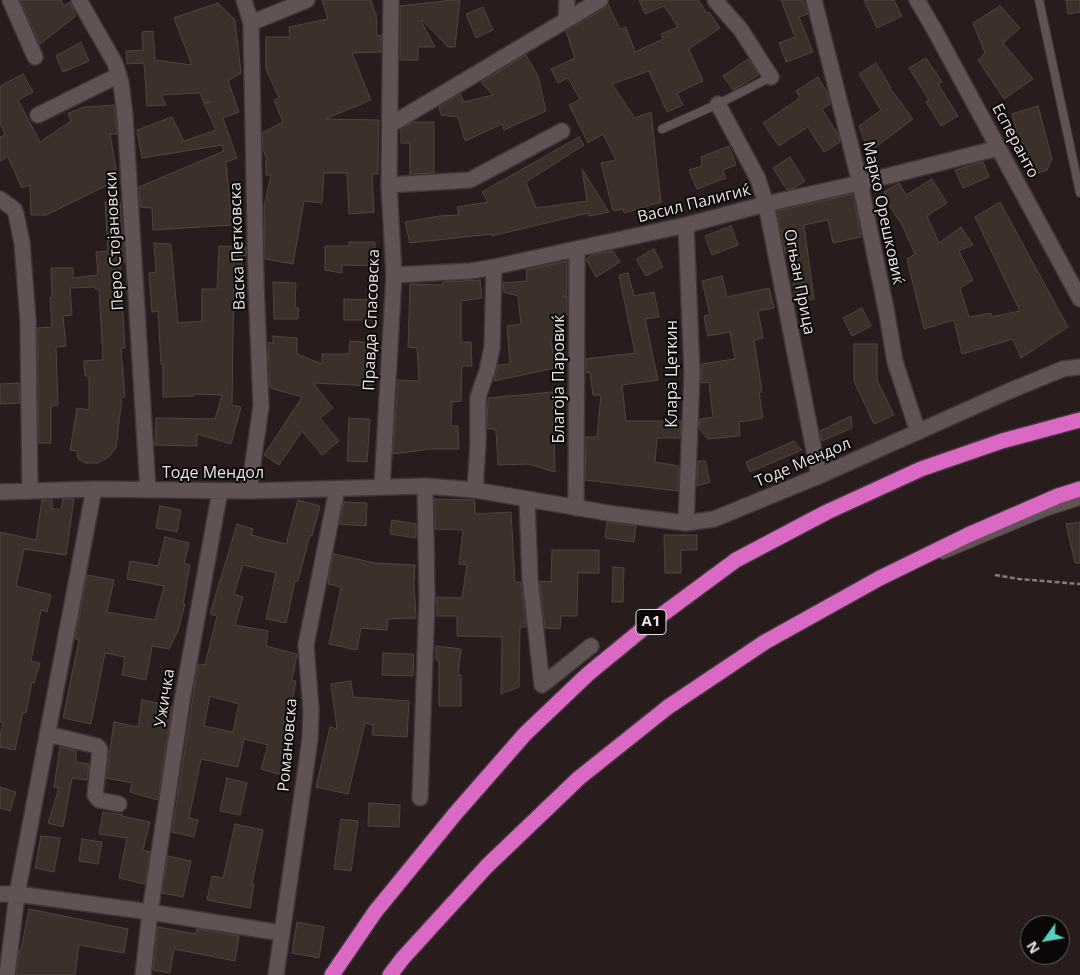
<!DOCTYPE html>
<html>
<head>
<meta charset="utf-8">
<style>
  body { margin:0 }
  #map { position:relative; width:1080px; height:975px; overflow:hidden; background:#281c1d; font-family:"Open Sans",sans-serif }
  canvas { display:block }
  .north { position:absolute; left:1020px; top:915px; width:50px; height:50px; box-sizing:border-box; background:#0d0808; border:1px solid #665f60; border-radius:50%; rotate:238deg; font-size:14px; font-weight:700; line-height:20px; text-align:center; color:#ebe2e3 }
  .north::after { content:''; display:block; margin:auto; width:18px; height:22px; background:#5acebc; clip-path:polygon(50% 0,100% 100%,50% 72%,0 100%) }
</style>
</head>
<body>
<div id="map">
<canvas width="1080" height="975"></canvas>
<div class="north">N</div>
</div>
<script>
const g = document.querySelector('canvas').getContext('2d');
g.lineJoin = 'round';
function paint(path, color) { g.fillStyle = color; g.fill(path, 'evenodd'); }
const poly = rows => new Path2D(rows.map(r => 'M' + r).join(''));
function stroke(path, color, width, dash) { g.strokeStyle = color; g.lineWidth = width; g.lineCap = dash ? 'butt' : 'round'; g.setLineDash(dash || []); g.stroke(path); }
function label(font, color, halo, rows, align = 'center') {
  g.font = font + ' "Open Sans",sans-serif'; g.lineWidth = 4; g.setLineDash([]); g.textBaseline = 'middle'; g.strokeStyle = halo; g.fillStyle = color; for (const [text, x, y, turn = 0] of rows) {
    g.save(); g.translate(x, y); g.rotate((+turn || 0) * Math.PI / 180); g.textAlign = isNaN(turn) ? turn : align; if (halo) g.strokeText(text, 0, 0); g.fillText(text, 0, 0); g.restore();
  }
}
const building = poly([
  [20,0,61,0,64,6,70,2,76,16,40,44,20,0],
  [322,0,371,0,375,13,376,13,377,36,381,35,381,52,352,53,371,100,325,119,379,120,378,174,372,174,374,212,349,214,347,173,324,173,322,203,304,201,293,264,265,259,264,207,271,175,266,175,266,157,263,150,262,133,283,122,274,100,279,98,266,69,266,37,290,37,289,27,328,19,322,0],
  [452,0,460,0,455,47,448,47,422,20,421,21,435,47,418,47,418,60,400,60,400,6,452,0],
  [639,0,698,0,707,13,709,12,720,28,689,49,703,81,677,93,683,105,667,112,649,71,612,84,635,118,651,112,661,202,624,213,623,209,613,211,601,163,616,160,603,134,588,143,569,105,580,99,568,78,558,83,551,69,575,58,566,31,605,8,608,4,620,29,626,27,635,52,663,39,661,34,678,27,664,6,645,14,639,0],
  [781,0,803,0,808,14,799,17,813,52,786,62,779,43,795,37,781,0],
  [864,0,894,0,902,16,877,28,864,0],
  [1066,0,1080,0,1080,12,1068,14,1066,0],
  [218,3,235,20,241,73,228,81,239,112,223,118,237,158,226,162,232,225,153,230,152,208,140,207,139,187,224,151,222,145,142,158,137,130,172,117,184,141,216,130,204,104,210,102,204,103,200,93,161,95,166,105,147,106,144,63,127,64,126,51,143,50,142,32,153,31,155,60,192,65,174,18,218,3],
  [1000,6,1020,28,1003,43,1033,79,1004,99,978,60,985,53,973,23,1000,6],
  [483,7,493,30,476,38,466,14,483,7],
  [81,42,89,61,63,72,56,56,81,42],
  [526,55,538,76,546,111,504,130,502,124,465,141,458,117,441,115,439,107,460,94,464,102,493,95,481,82,526,55],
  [926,58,942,82,938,84,958,116,941,126,926,102,929,100,909,68,926,58],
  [748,59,759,75,733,90,723,76,748,59],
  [876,63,891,88,890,88,913,119,869,152,859,126,881,110,859,74,876,63],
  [23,74,33,92,18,100,40,142,71,121,68,113,85,107,114,105,117,134,110,134,118,180,46,215,31,215,30,185,22,188,8,157,0,161,0,137,5,135,0,123,0,86,23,74],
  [818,77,827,92,830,104,822,109,839,136,840,142,824,152,808,127,779,146,763,123,800,98,796,91,818,77],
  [1038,106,1052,159,1047,170,1038,173,1024,158,1012,114,1038,106],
  [414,122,434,122,434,173,410,174,410,143,401,143,401,129,414,122],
  [579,137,584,145,526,182,536,208,587,201,582,169,609,212,589,216,588,213,492,236,492,234,410,243,405,222,440,216,459,215,457,207,488,202,482,192,579,137],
  [729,146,736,165,723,170,726,178,697,189,689,170,702,166,701,157,729,146],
  [790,157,805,181,794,188,787,190,773,168,790,157],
  [983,162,989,177,963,188,955,170,983,162],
  [932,179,947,203,927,216,939,243,961,227,973,245,959,251,973,280,960,288,969,317,991,313,991,317,1020,311,975,217,1000,202,1068,327,1021,358,1013,339,962,354,954,320,924,329,907,259,915,254,902,225,889,205,884,192,899,183,906,195,932,179],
  [853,194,861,237,833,243,828,220,804,225,814,299,796,302,789,253,785,253,777,211,853,194],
  [105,202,120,202,125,262,120,263,125,348,121,348,125,397,122,397,116,448,109,457,98,463,86,463,78,459,77,451,70,450,77,408,89,410,89,376,85,376,84,361,103,360,99,289,95,289,95,287,70,288,72,315,63,316,66,346,56,347,58,405,51,406,51,443,39,443,37,328,52,327,50,298,52,298,51,268,73,268,73,278,98,275,96,252,108,251,105,202],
  [731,226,738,245,712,255,705,236,731,226],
  [349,242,375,242,375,266,342,265,342,273,325,270,325,246,349,246,349,242],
  [154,243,171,244,178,323,202,321,202,289,217,289,219,246,246,247,246,256,242,255,241,272,234,272,232,405,241,407,231,444,197,434,197,446,155,445,156,418,215,419,222,395,194,394,194,396,163,397,163,364,161,364,158,311,152,312,149,273,156,272,154,243],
  [654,249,663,267,646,276,636,259,654,249],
  [613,251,620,262,596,277,586,259,592,255,613,251],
  [567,261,567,294,563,297,567,296,567,315,561,316,564,336,551,339,555,368,494,381,498,365,510,364,507,326,521,324,518,296,504,292,503,283,527,281,526,270,567,261],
  [628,273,634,296,654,292,659,317,645,319,658,380,622,385,626,421,681,421,680,438,657,438,655,462,679,466,678,491,585,480,586,437,597,437,601,395,593,395,590,372,586,373,586,359,635,353,619,275,628,273],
  [722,276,727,297,769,288,774,308,758,311,763,338,754,340,762,392,759,392,763,418,739,422,740,436,708,439,699,428,700,419,713,417,709,382,701,383,701,364,735,359,730,332,708,336,704,316,710,315,702,281,722,276],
  [480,280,482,298,461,301,461,342,471,342,472,366,462,366,461,401,452,402,451,426,458,426,459,449,431,449,393,454,398,380,419,381,417,348,408,347,410,284,443,285,443,282,480,280],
  [273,282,296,283,295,308,299,308,298,319,274,319,273,282],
  [344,299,376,300,375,320,344,320,344,299],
  [862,308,871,326,852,336,843,318,862,308],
  [273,336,297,338,297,354,322,364,322,354,349,354,350,341,375,343,372,386,313,383,333,408,320,418,339,441,322,455,302,431,279,465,264,455,302,397,270,388,268,342,273,344,273,336],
  [854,344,877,344,877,380,894,415,874,424,854,381,854,344],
  [19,383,20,403,0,404,0,384,19,383],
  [553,392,555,472,528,464,498,465,496,430,487,428,488,398,553,392],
  [851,416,852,428,822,441,820,431,851,416],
  [349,418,370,419,367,462,347,461,349,418],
  [794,441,802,450,750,472,746,462,794,441],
  [698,461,705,461,710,482,697,486,698,461],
  [63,499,74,499,66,555,24,549,16,586,51,595,47,612,41,610,31,661,40,663,34,683,32,682,26,713,23,712,15,750,0,747,0,736,3,722,0,722,0,532,36,540,42,500,52,500,52,509,61,509,63,499],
  [435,499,475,500,475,514,511,512,515,582,521,582,526,627,520,627,519,687,501,694,502,637,457,636,457,616,437,616,437,597,462,598,467,565,459,564,463,530,435,529,435,499],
  [298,500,320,506,312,536,310,535,298,581,295,581,286,623,266,619,276,573,243,565,234,594,243,597,235,625,268,631,266,646,297,654,292,681,296,681,286,729,292,730,285,757,290,758,285,776,261,769,268,745,244,739,238,767,201,759,189,818,198,820,194,837,172,832,198,664,205,665,217,616,210,614,237,524,253,529,251,535,286,544,298,500],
  [210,696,239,704,233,732,204,726,210,696],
  [344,502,367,503,366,526,340,524,344,502],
  [160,506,181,510,177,532,156,528,160,506],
  [392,520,416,524,416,538,390,534,392,520],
  [607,522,636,526,634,542,605,538,607,522],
  [1080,522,1080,563,1075,563,1066,524,1080,522],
  [664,535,697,535,697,550,681,550,681,573,665,573,664,535],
  [165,537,189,543,184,564,190,565,183,604,185,604,178,631,169,649,152,646,146,680,122,675,125,657,105,653,91,724,63,718,79,640,75,639,87,575,114,580,107,612,155,620,164,586,127,579,130,561,158,566,165,537],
  [552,550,599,550,599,573,578,573,577,616,561,616,560,629,545,628,540,581,551,582,552,550],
  [334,554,375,563,415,565,414,584,416,618,388,619,387,630,361,628,357,650,329,644,341,587,328,584,334,554],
  [613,567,624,568,623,602,612,602,613,567],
  [436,646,461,649,458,675,461,675,461,706,439,706,439,661,436,660,436,646],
  [383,653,414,654,413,676,382,675,383,653],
  [351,681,353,697,409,701,407,737,372,735,373,725,365,723,348,794,316,787,330,727,337,729,331,684,351,681],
  [142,700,172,706,158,800,130,792,132,783,106,778,114,722,138,727,142,700],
  [60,747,76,751,76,762,89,764,87,780,72,778,63,827,48,823,59,788,54,787,60,747],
  [227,778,247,783,240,815,220,811,227,778],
  [0,787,16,792,10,811,0,808,0,787],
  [369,803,400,805,399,827,368,826,369,803],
  [103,812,123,815,122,816,150,822,143,850,150,852,145,884,119,878,127,838,99,834,103,812],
  [341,819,358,821,351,871,334,869,341,819],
  [235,824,263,830,252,884,254,884,250,908,207,900,212,876,223,878,235,824],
  [41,836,60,838,54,872,35,868,41,836],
  [82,839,102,842,98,864,79,861,82,839],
  [168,856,191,861,183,897,162,893,168,856],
  [29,909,128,929,124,953,79,945,75,975,16,975,20,950,21,950,29,909],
  [297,922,324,927,319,958,292,953,297,922],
  [158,927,196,934,197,929,239,936,235,961,174,949,170,973,153,970,158,927]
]);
paint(building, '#3c302b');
stroke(building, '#52443f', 1);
const lane = poly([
  [1039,0,1080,193],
  [662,129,718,104,771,77],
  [943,555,1046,512,1080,501]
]);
const street = poly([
  [10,0,35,57],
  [79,0,115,63,121,83,125,116,148,490],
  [244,0,251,23,256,283,261,406,249,491],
  [715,0,741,30,771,77],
  [814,0,860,183,887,314,895,362,918,432],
  [917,0,934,29,1080,299],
  [566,20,567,0],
  [251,23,307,0],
  [718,104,758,179,766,204,819,476],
  [38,115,119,75],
  [390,125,600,0],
  [389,185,470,180,562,131],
  [0,199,14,209,16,214,22,243,28,321,30,491],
  [686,225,692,374,686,523],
  [394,275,471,271,494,267,686,225,766,204,860,183,999,148],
  [382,487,394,275,389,185,391,0],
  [475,490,478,443,478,397,487,371,492,348,494,267],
  [0,492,94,489,249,491,425,486,475,490,614,514,686,523,714,519,819,476,1009,391,1063,369,1080,367],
  [527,500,530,578,542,685,591,646],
  [576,508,577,250],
  [47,734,97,746,100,750,95,795,99,800,119,804],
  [420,798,427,599,425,486],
  [0,894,17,894,150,912,281,933],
  [7,975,17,894,94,489],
  [143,975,150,912,182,701,220,491],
  [276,975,310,739,311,710,306,645,337,489]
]);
const highway = poly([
  [332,975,375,912,455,814,525,734,588,674,644,628,736,560,827,512,921,469,1002,441,1080,420],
  [390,975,403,958,487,866,579,778,668,707,765,642,880,578,968,535,1058,496,1080,489]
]);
stroke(lane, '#413638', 10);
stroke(street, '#413638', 18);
stroke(highway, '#413638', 18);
stroke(poly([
  [995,575,1019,579,1080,584]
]), '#867b7c', 2.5, [5, 2.5]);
stroke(lane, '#615253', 8);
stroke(street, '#615253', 15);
stroke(highway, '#da69c4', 15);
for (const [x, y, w] of [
  [651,622,30]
]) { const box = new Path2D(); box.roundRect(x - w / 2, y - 12.5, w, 25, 4); g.fillStyle = '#0d0808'; g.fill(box); stroke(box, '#ebe2e3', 1); }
label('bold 15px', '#ebe2e3', null, [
  ["A1",651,622]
]);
label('16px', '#ebe2e3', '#0d0808', [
  ["Есперанто",1015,141,62],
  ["Васил Палигиќ",694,204,-14],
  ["Марко Орешковиќ",883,213,78],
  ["Перо Стојановски",115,241,-93],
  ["Васка Петковска",238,246,-92],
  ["Огњан Прица",799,282,79],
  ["Правда Спасовска",372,320,-88],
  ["Клара Цеткин",672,374,-90],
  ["Благоја Паровиќ",559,379,-90],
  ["Тоде Мендол",803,463,-23],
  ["Тоде Мендол",213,473],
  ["Ужичка",165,698,-81],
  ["Романовска",288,745,-85]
]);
</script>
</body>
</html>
